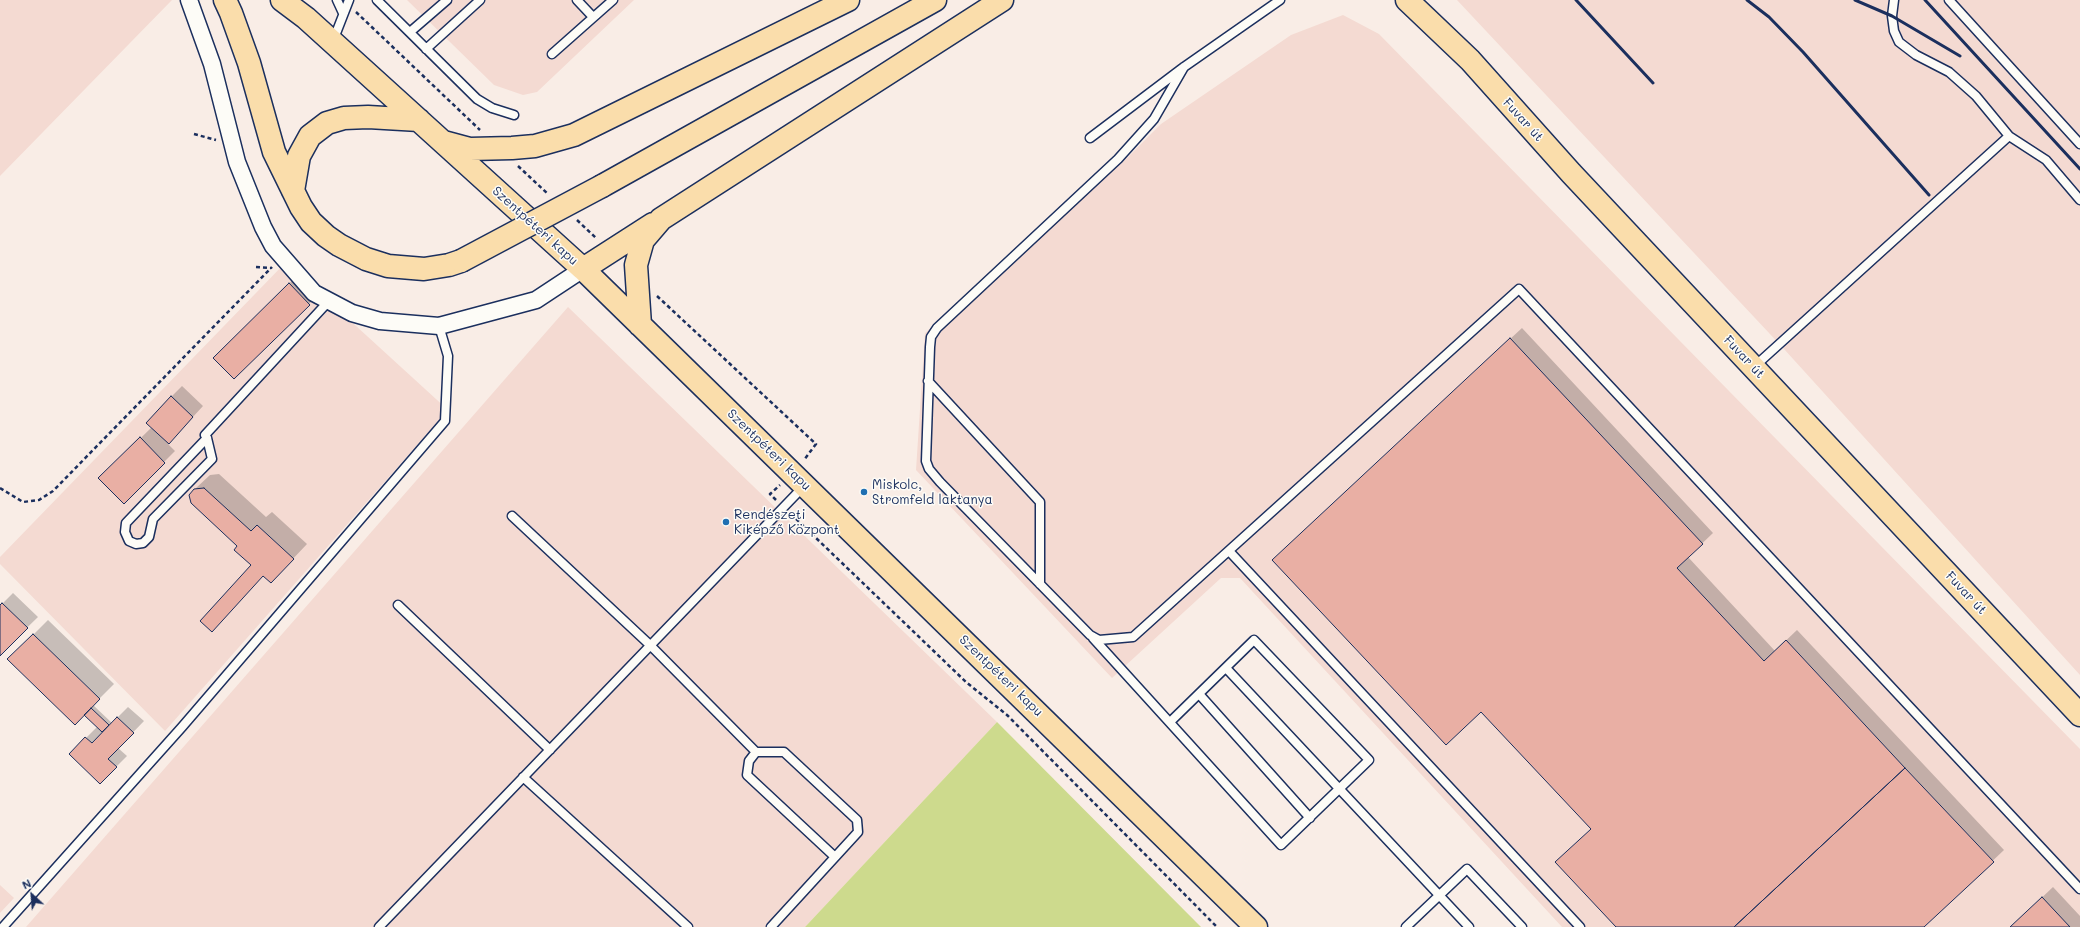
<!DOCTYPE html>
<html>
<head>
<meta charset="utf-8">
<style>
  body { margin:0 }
  #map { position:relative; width:2080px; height:927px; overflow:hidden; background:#f9ede6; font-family:Mali,sans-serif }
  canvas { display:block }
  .north { position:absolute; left:12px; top:875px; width:40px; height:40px; -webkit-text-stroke:3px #fdfcf7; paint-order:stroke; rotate:334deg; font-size:11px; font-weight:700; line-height:16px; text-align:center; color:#1b2f5e }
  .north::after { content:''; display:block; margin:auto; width:14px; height:18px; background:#1b2f5e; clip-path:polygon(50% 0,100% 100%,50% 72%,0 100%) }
</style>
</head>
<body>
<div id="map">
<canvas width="2080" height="927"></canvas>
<div class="north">N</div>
</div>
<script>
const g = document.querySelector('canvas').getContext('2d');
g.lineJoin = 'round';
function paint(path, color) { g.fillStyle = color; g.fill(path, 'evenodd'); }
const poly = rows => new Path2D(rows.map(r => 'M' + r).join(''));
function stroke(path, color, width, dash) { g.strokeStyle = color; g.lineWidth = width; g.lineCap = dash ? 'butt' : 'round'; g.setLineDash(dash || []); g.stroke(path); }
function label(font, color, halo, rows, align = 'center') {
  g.font = font + ' Mali,sans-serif'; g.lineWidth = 3; g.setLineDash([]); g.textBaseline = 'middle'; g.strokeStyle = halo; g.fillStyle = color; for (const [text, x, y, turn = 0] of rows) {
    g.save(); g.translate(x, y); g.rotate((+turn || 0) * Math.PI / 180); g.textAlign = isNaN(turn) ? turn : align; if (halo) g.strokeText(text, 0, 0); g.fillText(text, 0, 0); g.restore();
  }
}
paint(poly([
  [0,0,172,0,0,176],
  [407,0,634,0,537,92,523,95,494,85],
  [1457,0,2080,0,2080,675,1784,349],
  [1343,15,1379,34,2080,749,2080,927,1562,927,1240,578,1221,578,1112,678,916,470,925,333,1128,157,1161,124,1291,35],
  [286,262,448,410,165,731,0,564,0,557],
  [568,307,997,722,805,927,26,927],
  [0,885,14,898,0,913]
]), '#f4dad2');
paint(poly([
  [997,722,1201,927,805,927]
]), '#cdda8d');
paint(poly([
  [300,273,320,293,234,378,214,358],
  [1522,328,1713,533,1688,557,1775,651,1797,630,2004,850,1923,927,1617,927,1592,829,1481,711,1284,549],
  [182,386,203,406,168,444,175,451,124,502,100,478,152,427,171,397],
  [219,474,266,517,272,512,307,544,271,582,252,565,195,489,210,475],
  [13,593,38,617,0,654,0,606],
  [48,620,114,684,93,705,112,723,128,707,144,721,118,748,127,756,100,783,70,754,97,727,84,714,9,659],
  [2053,887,2080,916,2080,927,2011,927]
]), '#0003');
const building = poly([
  [289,283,310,305,234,379,213,358,289,283],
  [1510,338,1703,544,1677,568,1764,661,1786,640,1905,768,1734,927,1616,927,1555,862,1591,829,1481,712,1446,745,1272,560,1510,338],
  [171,396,193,417,169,444,146,423,171,396],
  [140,437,165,463,124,504,98,478,140,437],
  [204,488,251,531,257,525,294,559,271,583,263,576,212,632,200,621,251,565,234,550,237,546,191,503,189,495,194,489,204,488],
  [2,603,28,628,0,656,0,605,2,603],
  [33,634,100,699,75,725,7,659,33,634],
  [91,708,109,725,102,732,84,715,91,708],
  [117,717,134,733,108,759,117,767,100,784,69,754,85,737,92,743,117,717],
  [1905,768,1994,862,1924,927,1734,927,1905,768],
  [2042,897,2070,927,2010,927,2042,897]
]);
paint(building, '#e9afa4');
stroke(building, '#1b2f5e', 1);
const lane = poly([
  [337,0,343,13],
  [377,0,477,99,492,108,514,115],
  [577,0,593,17],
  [1894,0,1892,16,1894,31,1899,42,1916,55,1949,72,1976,96,2009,136,2046,160,2080,200],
  [1949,0,2080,144],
  [410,32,447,0],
  [333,41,349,0],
  [426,49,480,0],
  [552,54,613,0],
  [1184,67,1154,119,1118,159,937,328,931,337,930,347,926,461,929,469,940,482,1090,635,1099,640,1133,637,1519,289,2080,889],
  [1090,138,1184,67,1280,0],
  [1755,366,2009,136],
  [928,381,1040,502,1040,584],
  [207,438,126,523,125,532,129,541,136,544,143,543,149,537,153,519,212,459,207,438,205,435,328,302],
  [512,516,650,645,756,752],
  [1229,551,1580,927],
  [398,605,550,750],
  [1093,638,1281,845,1369,760,1254,640,1170,722],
  [1226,668,1469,927],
  [1199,694,1310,818],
  [523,777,688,927],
  [3,927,182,727,445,421,448,356,439,326],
  [379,927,804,486],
  [771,927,858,832,857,820,784,752,756,752,749,761,747,775,835,857],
  [1406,927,1467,869,1522,927]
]);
const street = poly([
  [189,0,212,64,237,162,263,227,273,246,314,293,352,313,380,321,439,326,536,300,583,269]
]);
const primary = poly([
  [225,0,231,13,249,63,274,152,301,207,311,222,326,236,339,245,366,259,388,266,424,269,449,265,461,261],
  [282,0,306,18,583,269,1256,927],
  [1407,0,1470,60,1571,173,2080,715],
  [444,142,470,149,512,148,535,146,574,135,848,0],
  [602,186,935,0],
  [293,191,299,156,310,136,327,123,344,118,368,117,419,120],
  [583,269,653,224],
  [640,325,636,265,643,240,661,219,1002,0]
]);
stroke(lane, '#1b2f5e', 11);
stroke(street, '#1b2f5e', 19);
stroke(primary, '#1b2f5e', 25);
stroke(poly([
  [356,12,480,130],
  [194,134,216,140],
  [518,166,548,194],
  [577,220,597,239],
  [256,267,271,268],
  [657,296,816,444,804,460],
  [0,488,23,502,39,500,53,491,272,267],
  [776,500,770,494,780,485],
  [791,514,966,682,1007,715,1217,927]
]), '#1b2f5e', 2.5, [4, 3]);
stroke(lane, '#fdfcf7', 8);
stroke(street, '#fdfcf7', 16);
stroke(primary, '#faddab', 22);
stroke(poly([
  [1576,0,1653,83],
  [1747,0,1769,17,1803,52,1929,195],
  [1855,0,1892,16,1960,56],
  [1925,0,2080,169]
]), '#1b2f5e', 3);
const primaryBridge = poly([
  [461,261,602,186]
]);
stroke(primaryBridge, '#1b2f5e', 25, []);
stroke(primaryBridge, '#faddab', 22);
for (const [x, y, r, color] of [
  [864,492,4,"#1f6fb2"],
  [726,522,4,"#1f6fb2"]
]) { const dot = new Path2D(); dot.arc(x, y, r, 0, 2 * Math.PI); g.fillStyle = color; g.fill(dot); stroke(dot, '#fdfcf7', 1.5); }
label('13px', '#1b2f5e', '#fdfcf7', [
  ["Fuvar út",1523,120,48],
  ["Szentpéteri kapu",535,226,42],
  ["Fuvar út",1744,357,47],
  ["Szentpéteri kapu",769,450,44],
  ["Fuvar út",1966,593,47],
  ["Szentpéteri kapu",1001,676,44]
]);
label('13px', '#1b2f5e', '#fdfcf7', [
  ["Miskolc,",872,485],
  ["Stromfeld laktanya",872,500],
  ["Rendészeti",734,515],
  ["Kiképző Központ",734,530]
], 'left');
</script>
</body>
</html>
